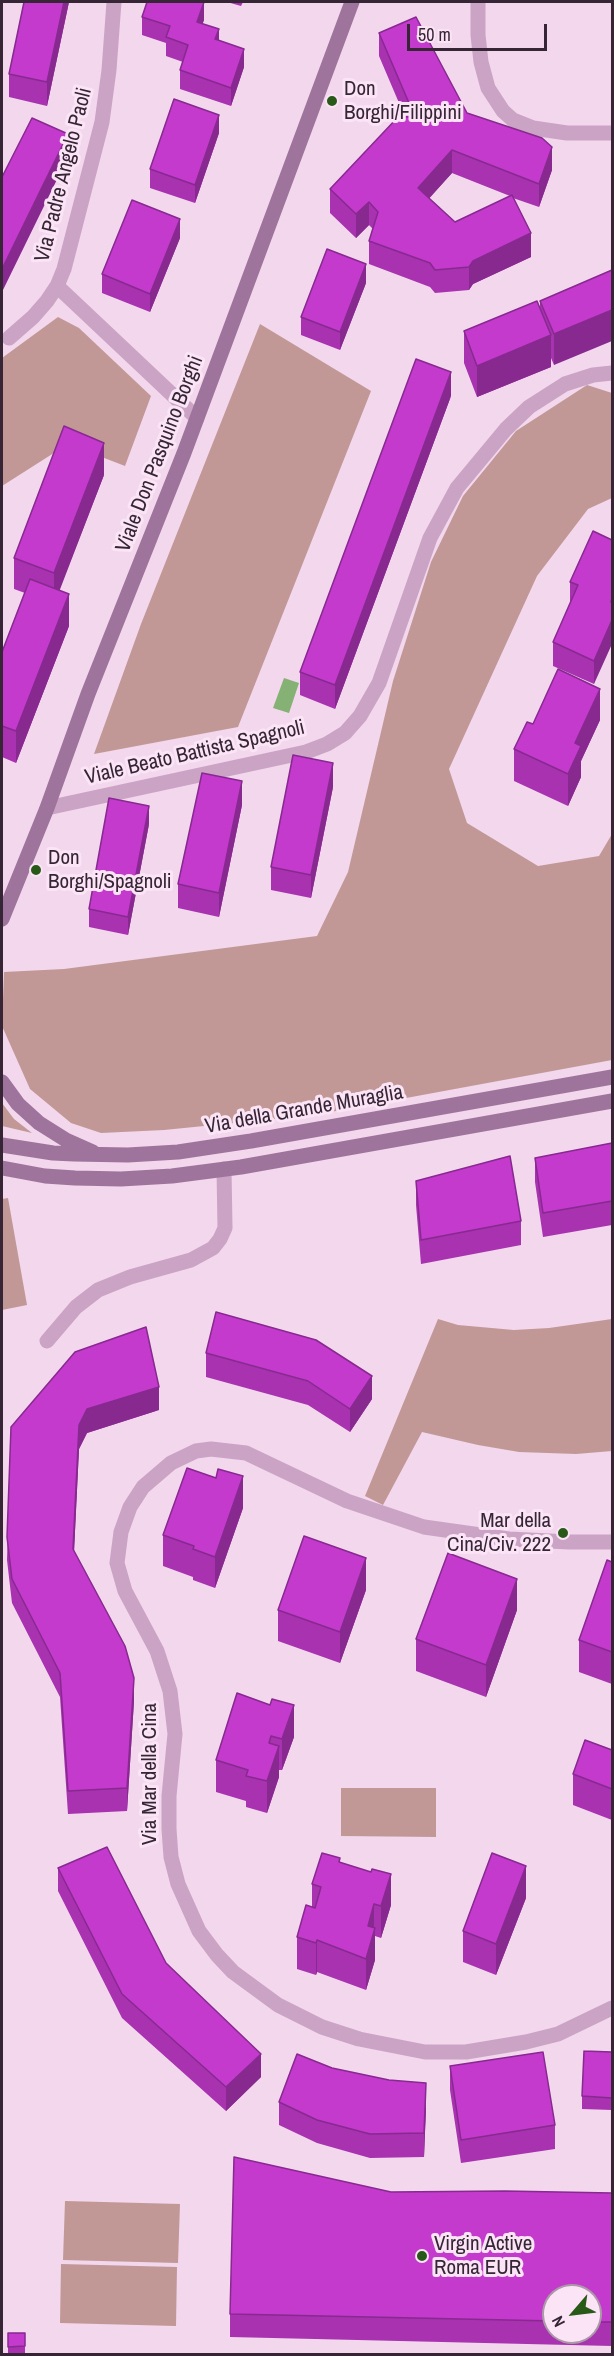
<!DOCTYPE html>
<html>
<head>
<meta charset="utf-8">
<style>
  body { margin:0 }
  #map { position:relative; width:614px; height:2356px; overflow:hidden; background:#f2d7ed; font-family:"Archivo Narrow",sans-serif }
  canvas { display:block }
  .frame { position:absolute; inset:0; border:3px solid #352535; pointer-events:none }
  .north { position:absolute; left:542px; top:2284px; width:60px; height:60px; box-sizing:border-box; background:#fae4f5; border:2px solid #ab98a8; border-radius:50%; rotate:242deg; font-size:16px; font-weight:700; line-height:24px; text-align:center; color:#352535 }
  .north::after { content:''; display:block; margin:auto; width:21px; height:27px; background:#295919; clip-path:polygon(50% 0,100% 100%,50% 72%,0 100%) }
  .scale { position:absolute; left:407px; top:24px; width:140px; height:27px; box-sizing:border-box; border:3px solid #352535; border-top:0; padding-left:8px; font-size:18px; line-height:21px; white-space:nowrap; color:#352535; -webkit-text-stroke:4px #fae4f5; paint-order:stroke }
</style>
</head>
<body>
<div id="map">
<canvas width="614" height="2356"></canvas>
<div class="frame"></div>
<div class="north">N</div>
<div class="scale">50 m</div>
</div>
<script>
const g = document.querySelector('canvas').getContext('2d');
g.lineJoin = 'round';
function paint(path, color) { g.fillStyle = color; g.fill(path, 'evenodd'); }
const poly = rows => new Path2D(rows.map(r => 'M' + r).join(''));
function stroke(path, color, width, dash) { g.strokeStyle = color; g.lineWidth = width; g.lineCap = dash ? 'butt' : 'round'; g.setLineDash(dash || []); g.stroke(path); }
function label(font, color, halo, rows, align = 'center') {
  g.font = font + ' "Archivo Narrow",sans-serif'; g.lineWidth = 6; g.setLineDash([]); g.textBaseline = 'middle'; g.strokeStyle = halo; g.fillStyle = color; for (const [text, x, y, turn = 0] of rows) {
    g.save(); g.translate(x, y); g.rotate((+turn || 0) * Math.PI / 180); g.textAlign = isNaN(turn) ? turn : align; if (halo) g.strokeText(text, 0, 0); g.fillText(text, 0, 0); g.restore();
  }
}
paint(poly([
  [58,317,79,328,151,396,125,466,68,444,2,486,2,358],
  [260,324,371,391,238,727,94,754,141,624],
  [587,385,612,393,612,498,588,509,537,576,449,769,467,823,538,866,599,856,612,834,612,1060,314,1115,164,1130,101,1133,71,1123,30,1089,2,1026,4,972,64,969,317,936,348,872,393,681,431,562,463,496,516,431],
  [2,1103,14,1119,32,1133,2,1126],
  [8,1198,27,1305,2,1310,2,1199],
  [438,1319,458,1325,514,1330,549,1328,612,1319,612,1451,576,1454,519,1452,478,1445,422,1432,383,1505,365,1496],
  [341,1788,436,1788,436,1837,341,1836],
  [65,2201,180,2204,178,2263,63,2260],
  [61,2264,177,2267,176,2326,60,2323]
]), '#c29897');
paint(poly([
  [284,678,299,683,289,713,273,708]
]), '#85b175');
stroke(poly([
  [478,2,478,35,481,62,488,88,503,111,513,120,533,128,567,133,612,133],
  [57,286,197,418],
  [9,338,33,317,47,301,57,286,64,269,102,122,109,70,114,2],
  [47,808,306,752,327,744,345,733,360,716,379,683,430,538,457,488,506,429,529,407,565,384,593,375,612,373],
  [47,1341,76,1307,98,1290,130,1277,191,1260,213,1248,220,1239,225,1228,224,1169],
  [612,1542,569,1542,509,1539,424,1527,347,1501,246,1453,211,1449,196,1451,171,1463,143,1487,130,1507,121,1532,117,1563,125,1591,157,1651,170,1691,175,1734,169,1796,169,1829,171,1857,178,1884,199,1931,217,1955,233,1972,278,2005,322,2027,359,2039,425,2052,466,2052,526,2042,558,2034,612,2008]
]), '#cba3c5', 15);
stroke(poly([
  [2,919,47,808,88,694,184,453,352,2],
  [2,1082,18,1104,39,1123,66,1140,93,1152],
  [2,1145,53,1153,74,1154,128,1155,178,1152,251,1141,612,1077],
  [2,1168,45,1176,75,1178,121,1179,172,1176,241,1167,612,1101]
]), '#9f749c', 15);
paint(poly([
  [24,2,69,2,47,106,9,97,9,74],
  [227,2,243,2,241,6],
  [142,17,204,20,202,24,244,67,231,106,180,89,180,70,183,62,166,56,166,43,142,35],
  [379,33,467,113,552,170,539,207,513,198,531,257,473,284,469,290,435,293,430,287,369,264,369,241,373,229,369,225,356,238,330,213,330,189,405,117,379,56],
  [452,173,510,196,455,222,429,198],
  [219,133,195,203,150,188,150,169],
  [180,238,150,312,102,293,102,274],
  [612,270,554,365,551,358,551,367,477,397,464,363,464,331,540,309,540,301],
  [366,283,340,350,301,335,301,317],
  [451,396,335,709,300,695,300,672],
  [104,475,59,590,69,626,16,763,2,757,2,652,25,593,14,589,14,558],
  [612,540,594,684,553,666,553,642,570,604,570,582],
  [600,720,581,761,581,777,568,806,514,781,514,749,533,724],
  [333,787,311,898,271,890,271,867],
  [242,805,219,917,178,908,178,884],
  [149,824,128,935,89,927,89,909],
  [612,1143,612,1225,543,1237,535,1182,535,1158],
  [416,1181,521,1221,521,1245,421,1264,416,1205],
  [206,1353,372,1399,350,1432,308,1405,206,1377],
  [159,1410,87,1433,79,1449,74,1551,134,1701,127,1811,68,1814,60,1697,12,1603,7,1560,11,1427],
  [243,1508,215,1588,193,1580,193,1577,163,1566,163,1535],
  [612,1562,612,1684,579,1672,579,1640],
  [366,1590,340,1663,278,1641,278,1610],
  [517,1610,486,1697,416,1671,416,1639],
  [237,1693,294,1737,282,1770,279,1770,279,1777,267,1813,246,1807,246,1801,216,1792,216,1760],
  [612,1750,612,1820,573,1805,573,1774],
  [340,1862,391,1905,381,1938,375,1936,375,1960,366,1990,317,1972,316,1975,297,1969,297,1937,312,1907,312,1884],
  [58,1868,166,1963,261,2077,226,2111,122,2018,58,1891],
  [526,1898,496,1975,463,1962,463,1931],
  [612,2052,612,2110,582,2109,582,2096],
  [450,2066,555,2125,555,2149,461,2163,450,2090],
  [279,2102,426,2107,424,2157,370,2158,317,2143,279,2125],
  [391,2192,612,2193,612,2346,230,2337,230,2314],
  [554,2296,590,2296,590,2332,554,2332],
  [8,2333,25,2333,25,2353,8,2353]
]), '#a832b0');
paint(poly([
  [64,2,69,2,47,106,47,82],
  [204,2,204,20,197,40,197,22],
  [219,29,219,47,215,39],
  [244,49,244,67,231,106,231,88],
  [219,115,219,133,195,203,195,185],
  [68,134,68,157,2,292,2,269],
  [552,147,552,170,539,207,539,184],
  [452,150,452,173,418,211,418,188],
  [369,202,369,225,356,238,356,214],
  [180,219,180,238,150,312,150,294],
  [531,233,531,257,473,284,469,290,469,267,473,261],
  [366,264,366,283,340,350,340,332],
  [612,310,612,341,554,365,554,334],
  [551,335,551,367,477,397,477,366],
  [451,372,451,396,335,709,335,685],
  [104,443,104,475,54,605,54,573],
  [69,594,69,626,16,763,16,731],
  [612,598,612,644,594,684,594,661],
  [600,689,600,720,581,761,581,777,568,806,568,774,575,743],
  [333,763,333,787,311,898,311,875],
  [242,781,242,805,219,917,219,893],
  [149,806,149,824,128,935,128,917],
  [372,1376,372,1399,350,1432,350,1409],
  [159,1387,159,1410,87,1433,79,1449,73,1573,73,1549,79,1425,87,1409],
  [243,1476,243,1508,215,1588,215,1557],
  [366,1558,366,1590,340,1663,340,1632],
  [517,1579,517,1610,486,1697,486,1665],
  [134,1678,134,1701,127,1811,127,1788],
  [294,1705,294,1737,282,1770,282,1739],
  [279,1746,279,1777,267,1813,267,1781],
  [526,1866,526,1898,496,1975,496,1944],
  [391,1874,391,1905,381,1938,381,1906],
  [374,1904,374,1933,375,1928,375,1960,366,1990,366,1959,368,1926],
  [317,1940,317,1972,316,1975,316,1943],
  [261,2054,261,2077,226,2111,226,2087],
  [426,2083,426,2107,424,2157,424,2133]
]), '#882990');
const building = poly([
  [24,2,64,2,47,82,9,74,24,2],
  [147,2,204,2,197,22,219,29,215,39,244,49,231,88,180,70,188,45,166,37,170,26,142,17,147,2],
  [416,17,467,113,542,138,552,147,539,184,452,150,418,188,455,222,512,195,531,233,473,261,469,267,435,270,430,263,369,241,378,212,369,202,356,214,330,189,398,117,415,117,379,33,416,17],
  [174,99,219,115,195,185,150,169,174,99],
  [32,118,68,134,2,269,2,177,32,118],
  [132,200,180,219,150,294,102,274,132,200],
  [327,249,366,264,340,332,301,317,327,249],
  [612,270,612,310,554,334,540,301,612,270],
  [537,301,551,335,477,366,464,331,537,301],
  [416,359,451,372,335,685,300,672,416,359],
  [64,426,104,443,54,573,14,558,64,426],
  [593,531,612,540,612,598,611,602,612,603,612,620,594,661,553,642,578,585,570,582,593,531],
  [30,579,69,594,16,731,2,726,2,652,30,579],
  [558,669,600,689,575,743,581,746,568,774,514,749,527,722,533,724,558,669],
  [293,755,333,763,311,875,271,867,293,755],
  [202,773,242,781,219,893,178,884,202,773],
  [109,798,149,806,128,917,89,909,109,798],
  [612,1143,612,1201,543,1213,535,1158,612,1143],
  [510,1156,521,1221,421,1240,416,1181,510,1156],
  [216,1312,316,1340,372,1376,350,1409,308,1381,206,1353,216,1312],
  [146,1327,159,1387,87,1409,79,1425,73,1549,125,1646,134,1678,127,1788,68,1791,60,1673,12,1579,7,1537,11,1427,75,1352,146,1327],
  [187,1468,216,1478,218,1469,243,1476,215,1557,193,1549,194,1546,163,1535,187,1468],
  [304,1536,366,1558,340,1632,278,1610,304,1536],
  [448,1553,517,1579,486,1665,416,1639,448,1553],
  [607,1560,612,1562,612,1652,579,1640,607,1560],
  [237,1693,270,1705,272,1699,294,1705,282,1739,271,1736,269,1743,279,1746,267,1781,246,1776,248,1770,216,1760,237,1693],
  [585,1740,612,1750,612,1789,573,1774,585,1740],
  [107,1847,166,1963,261,2054,226,2087,122,1994,58,1868,107,1847],
  [322,1853,340,1858,339,1862,371,1872,372,1869,391,1874,381,1906,374,1904,368,1926,375,1928,366,1959,317,1940,316,1943,297,1937,306,1905,315,1908,321,1887,312,1884,322,1853],
  [492,1853,526,1866,496,1944,463,1931,492,1853],
  [584,2051,612,2052,612,2098,582,2096,584,2051],
  [543,2052,555,2125,461,2140,450,2066,543,2052],
  [297,2054,332,2068,389,2080,426,2083,424,2133,370,2134,317,2120,279,2102,297,2054],
  [234,2157,391,2192,505,2191,612,2193,612,2322,590,2322,590,2296,554,2296,554,2321,230,2314,234,2157],
  [8,2333,25,2333,25,2346,8,2347,8,2333]
]);
paint(building, '#c33acd');
stroke(building, '#882990', 1.5);
for (const [x, y, r, color] of [
  [332,101,6,"#295919"],
  [36,870,6,"#295919"],
  [563,1533,6,"#295919"],
  [422,2256,6,"#295919"]
]) { const dot = new Path2D(); dot.arc(x, y, r, 0, 2 * Math.PI); g.fillStyle = color; g.fill(dot); stroke(dot, '#fae4f5', 2); }
label('21px', '#352535', '#fae4f5', [
  ["Don",344,89],
  ["Borghi/Filippini",344,113],
  ["Don",48,858],
  ["Borghi/Spagnoli",48,882],
  ["Mar della",551,1521,"right"],
  ["Cina/Civ. 222",551,1545,"right"],
  ["Virgin Active",434,2244],
  ["Roma EUR",434,2268]
], 'left');
label('21px', '#352535', '#fae4f5', [
  ["Via Padre Angelo Paoli",64,175,-76],
  ["Viale Don Pasquino Borghi",160,454,-69],
  ["Viale Beato Battista Spagnoli",195,753,-13],
  ["Via della Grande Muraglia",304,1110,-10],
  ["Via Mar della Cina",150,1774,-90]
]);
</script>
</body>
</html>
